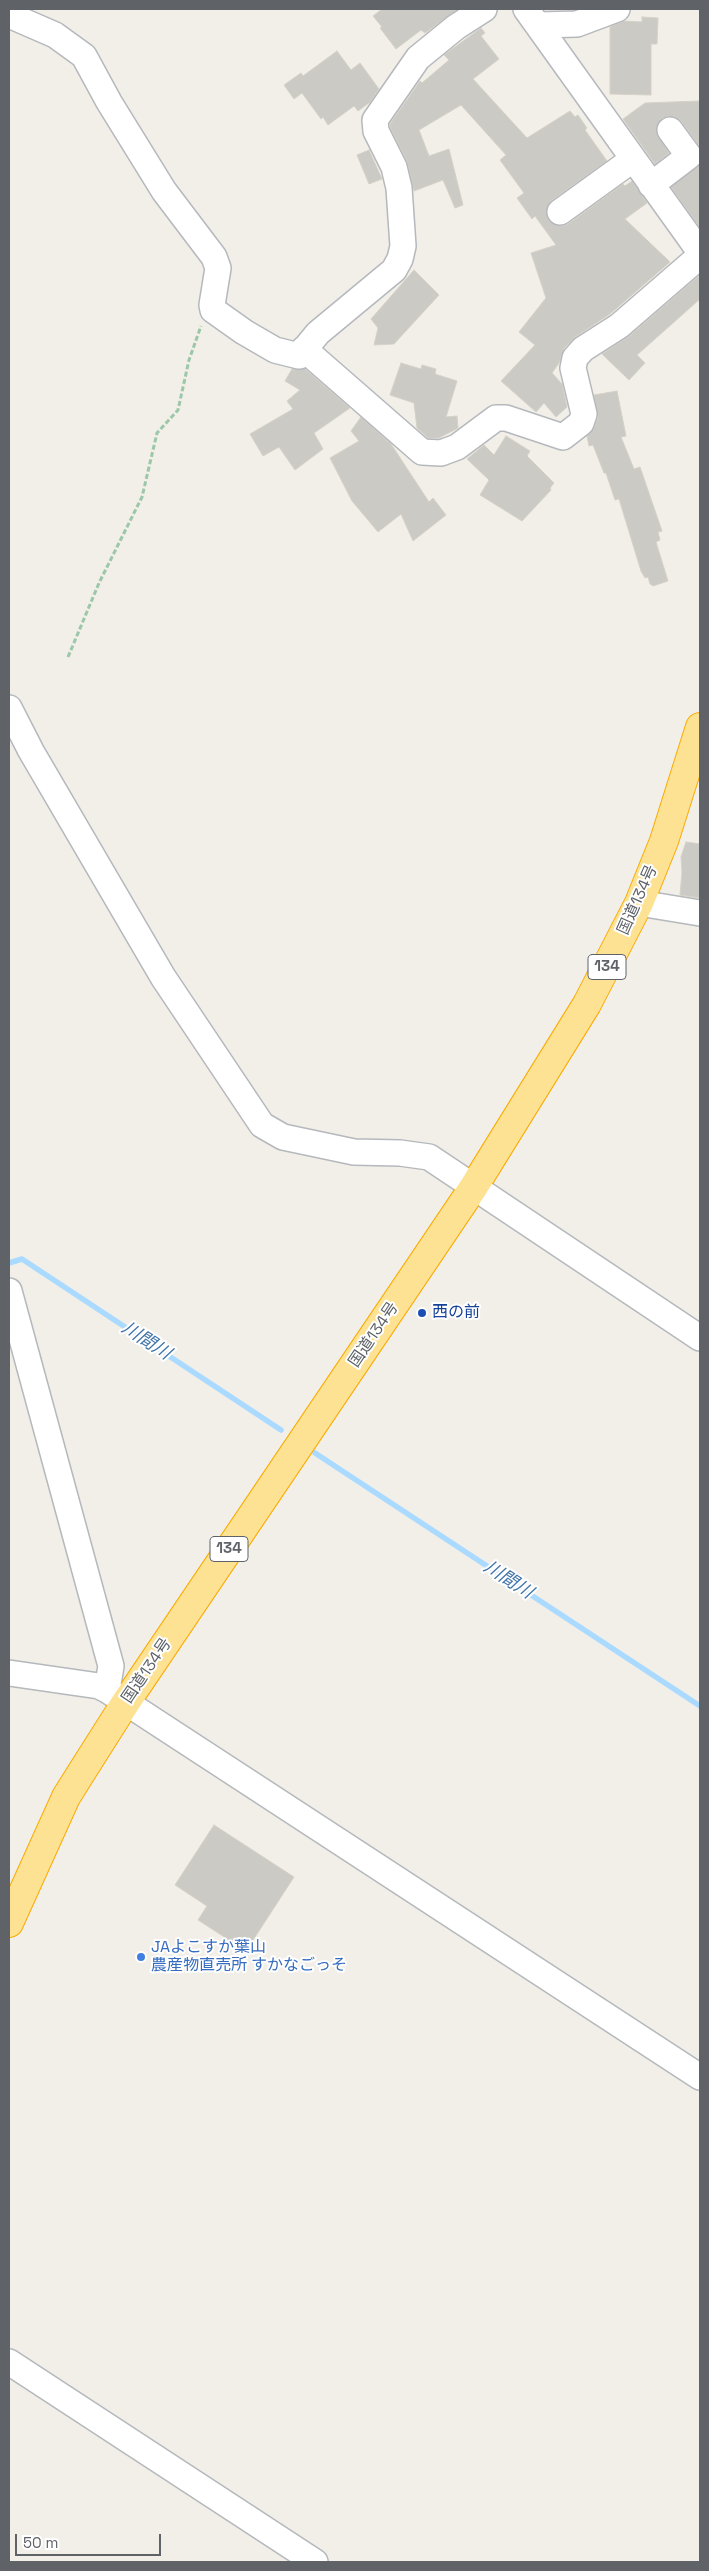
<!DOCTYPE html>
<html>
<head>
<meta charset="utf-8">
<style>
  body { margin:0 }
  #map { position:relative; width:709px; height:2571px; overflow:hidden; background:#f1efe8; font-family:"Space Grotesk",sans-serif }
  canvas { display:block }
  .frame { position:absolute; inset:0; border:10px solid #5f6368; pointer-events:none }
  .scale { position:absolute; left:15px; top:2534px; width:146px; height:22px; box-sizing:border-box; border:2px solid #5f6368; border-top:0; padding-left:6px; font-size:15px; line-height:18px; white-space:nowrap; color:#5f6368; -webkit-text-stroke:4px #fff; paint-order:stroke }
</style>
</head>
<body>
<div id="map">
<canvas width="709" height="2571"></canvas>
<div class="frame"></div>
<div class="scale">50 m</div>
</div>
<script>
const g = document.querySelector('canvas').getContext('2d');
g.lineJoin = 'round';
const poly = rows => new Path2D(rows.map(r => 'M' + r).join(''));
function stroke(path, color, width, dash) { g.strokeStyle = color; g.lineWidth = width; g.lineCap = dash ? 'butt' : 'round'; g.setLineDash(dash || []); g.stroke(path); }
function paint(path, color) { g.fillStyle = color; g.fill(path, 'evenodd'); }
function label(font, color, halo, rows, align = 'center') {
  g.font = font + ' "Space Grotesk","Noto Sans JP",sans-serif'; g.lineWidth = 4; g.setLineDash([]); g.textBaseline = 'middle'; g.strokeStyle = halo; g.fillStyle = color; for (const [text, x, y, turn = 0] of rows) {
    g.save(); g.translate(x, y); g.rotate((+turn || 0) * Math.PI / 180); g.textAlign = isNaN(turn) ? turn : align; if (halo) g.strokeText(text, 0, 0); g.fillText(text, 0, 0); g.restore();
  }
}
stroke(poly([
  [9,1263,22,1259,281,1430],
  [315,1453,700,1706]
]), '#aadaff', 5.5);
const building = poly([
  [382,9,458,9,425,33,421,30,396,49,380,28,382,27,373,16,382,9],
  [642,17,658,18,657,44,651,44,651,95,610,94,610,27,624,21,642,22,642,17],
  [481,28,485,33,481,36,499,59,473,79,527,138,570,111,575,117,578,115,587,128,585,130,607,161,551,201,546,213,549,221,561,226,568,224,623,184,625,186,632,181,647,203,625,219,670,262,610,314,575,337,564,348,559,363,552,373,562,384,567,407,556,417,544,403,536,412,501,381,535,345,519,332,546,298,531,253,556,245,535,216,532,219,517,198,524,193,500,160,506,155,461,105,419,130,429,156,449,149,463,205,455,208,443,180,414,191,407,161,390,127,390,124,420,81,422,83,449,60,444,55,481,28],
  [337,51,351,70,360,63,379,89,370,102,358,111,354,106,328,125,323,117,321,119,302,93,294,99,284,85,301,73,303,76,337,51],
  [700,101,700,147,681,121,675,117,668,116,661,119,656,131,669,153,655,164,623,119,645,103,700,101],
  [369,150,382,179,369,184,357,155,369,150],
  [700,164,700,228,671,187,700,164],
  [414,270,439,295,394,344,374,345,378,328,371,319,414,270],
  [700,275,700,299,637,355,645,363,629,380,602,354,628,337,700,275],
  [401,363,421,369,422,365,436,369,435,374,457,381,446,417,457,416,458,428,439,438,428,438,417,428,414,403,390,395,401,363],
  [292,369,305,369,350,408,314,433,323,449,295,470,279,447,263,456,250,434,293,409,287,401,300,390,285,381,292,369],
  [617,391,626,436,621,437,634,469,640,467,662,531,658,532,660,540,656,542,668,581,653,586,650,584,648,577,645,578,641,571,619,499,615,500,606,473,604,473,593,445,589,446,587,436,594,428,598,418,594,395,617,391],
  [361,417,391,444,429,502,433,498,446,515,413,541,401,514,378,532,352,501,330,458,359,441,351,431,361,417],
  [506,436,530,451,527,456,554,483,550,488,551,490,522,521,480,495,489,480,467,459,484,445,494,455,506,436],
  [686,842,700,844,700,898,680,895,682,872,681,857,686,842],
  [214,1825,294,1877,246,1951,198,1920,207,1906,175,1885,214,1825]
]);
paint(building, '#cccac5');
stroke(building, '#d6d1c6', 1);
const minor = poly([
  [526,9,700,252],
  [9,15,55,35,84,56,109,102,164,191,214,257,218,268,212,305,213,310,244,332,275,350,299,356,318,333,394,270,400,259,403,246,399,188,394,167,376,131,375,120,418,58,456,27,484,9],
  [539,25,577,24,617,9],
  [651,185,689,156,670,130],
  [560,212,632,160],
  [304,349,422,452,441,453,457,447,496,418,506,418,563,437,581,423,584,414,573,368,575,358,583,349,619,326,700,256],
  [9,708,31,751,163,977,262,1125,283,1137,354,1152,400,1153,429,1157,700,1338],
  [639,903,700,913],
  [9,1291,111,1666,107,1690],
  [9,1673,99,1686,107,1690,700,2077],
  [9,2362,315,2562]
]);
const highway = poly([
  [9,1923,66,1797,81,1773,126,1702,473,1188,587,1004,639,903,664,841,700,727]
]);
stroke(minor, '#b5b8bc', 28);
stroke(highway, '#f9ab00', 30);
stroke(poly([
  [68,657,99,583,142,497,157,433,178,410,189,360,201,326]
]), '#9cc7a9', 3, [5, 2.5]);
stroke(minor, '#fff', 25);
stroke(highway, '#fde293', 28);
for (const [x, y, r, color] of [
  [422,1313,5,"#1a4fb4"],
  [141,1957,5,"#3f7fe0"]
]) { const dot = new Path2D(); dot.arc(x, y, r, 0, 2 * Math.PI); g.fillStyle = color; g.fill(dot); stroke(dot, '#fff', 2); }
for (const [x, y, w] of [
  [607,967,38],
  [229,1549,38]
]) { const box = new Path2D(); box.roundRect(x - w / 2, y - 12.5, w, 25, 4); g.fillStyle = '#fff'; g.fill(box); stroke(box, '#5f6368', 1); }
label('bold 15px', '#5f6368', null, [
  ["134",607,967],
  ["134",229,1549]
]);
label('16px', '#5f6368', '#fff', [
  ["国道134号",638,900,-66],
  ["国道134号",374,1335,-56],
  ["国道134号",147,1671,-56]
]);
label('16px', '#164399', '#fff', [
  ["西の前",432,1313]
], 'left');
label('16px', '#366cbe', '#fff', [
  ["JAよこすか葉山",151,1948],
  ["農産物直売所 すかなごっそ",151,1966]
], 'left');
label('italic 18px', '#4174aa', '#fff', [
  ["川間川",146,1341,33],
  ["川間川",508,1580,33]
]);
</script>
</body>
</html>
